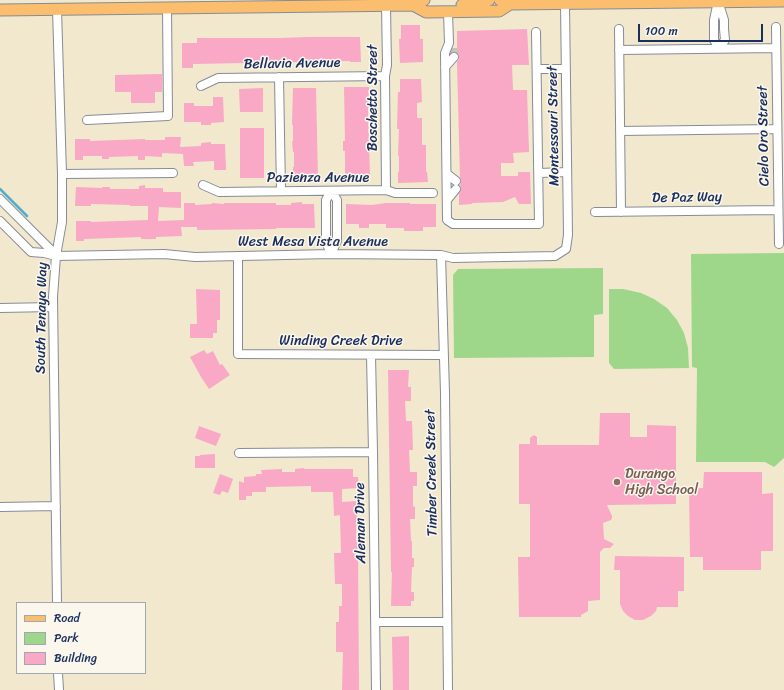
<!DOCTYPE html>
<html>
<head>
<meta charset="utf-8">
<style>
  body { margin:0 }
  #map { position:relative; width:784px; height:690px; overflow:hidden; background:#f1e8cd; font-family:Sriracha,sans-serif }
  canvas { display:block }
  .legend { position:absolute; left:16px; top:602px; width:130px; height:72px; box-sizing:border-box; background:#fbf7ec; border:1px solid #a1a7b3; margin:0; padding:5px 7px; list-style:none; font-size:12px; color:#1b2f5e }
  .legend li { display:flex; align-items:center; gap:8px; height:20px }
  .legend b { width:20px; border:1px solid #a1a7b3 }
  .scale { position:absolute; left:638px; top:24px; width:125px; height:18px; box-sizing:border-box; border:2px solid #1b2f5e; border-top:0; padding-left:5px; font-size:12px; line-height:14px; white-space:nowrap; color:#1b2f5e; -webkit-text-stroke:3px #fbf7ec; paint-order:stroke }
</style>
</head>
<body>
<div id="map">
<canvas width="784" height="690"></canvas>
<ul class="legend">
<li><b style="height:5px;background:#fbbd6e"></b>Road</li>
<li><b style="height:11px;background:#9ed78a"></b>Park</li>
<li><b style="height:11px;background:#f9a8c6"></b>Building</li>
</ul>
<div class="scale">100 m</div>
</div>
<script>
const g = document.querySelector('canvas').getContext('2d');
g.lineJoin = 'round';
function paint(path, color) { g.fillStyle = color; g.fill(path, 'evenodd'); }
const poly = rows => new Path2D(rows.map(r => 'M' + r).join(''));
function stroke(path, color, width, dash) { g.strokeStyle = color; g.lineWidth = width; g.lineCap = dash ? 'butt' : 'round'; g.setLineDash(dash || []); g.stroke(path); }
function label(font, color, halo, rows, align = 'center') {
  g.font = font + ' Sriracha,sans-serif'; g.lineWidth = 3; g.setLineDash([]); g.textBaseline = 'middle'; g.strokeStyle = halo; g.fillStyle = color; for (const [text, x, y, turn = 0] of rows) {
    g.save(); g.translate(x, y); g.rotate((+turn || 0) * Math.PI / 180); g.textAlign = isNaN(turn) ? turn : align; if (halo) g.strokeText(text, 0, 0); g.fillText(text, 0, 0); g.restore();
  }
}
paint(poly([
  [784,253,784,458,774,467,765,462,696,462,697,368,692,367,691,254],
  [603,268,603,314,594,315,594,357,454,358,453,275,458,269],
  [609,289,623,289,641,293,654,299,667,308,677,320,684,333,688,348,689,368,614,369,609,363]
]), '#9ed78a');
stroke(poly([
  [0,189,27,216]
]), '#50aecf', 2.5);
paint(poly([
  [401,25,420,25,420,39,423,39,423,62,400,63,399,39,401,39],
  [527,29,529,65,512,65,513,90,527,90,529,152,513,153,514,163,501,163,501,176,518,176,518,172,530,172,531,204,519,204,515,197,503,202,472,203,472,204,459,205,459,194,461,190,460,185,461,181,460,178,457,62,459,59,459,56,458,53,456,52,451,52,453,48,457,48,457,31],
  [308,37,360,37,361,62,350,62,350,61,193,64,193,68,182,68,182,43,197,43,197,38,279,38],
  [162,74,162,92,155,92,155,103,131,103,131,92,115,92,115,75],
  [400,79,421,79,422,102,417,103,417,118,422,118,422,145,426,145,426,172,427,171,428,182,398,183,398,172,399,172,399,156,398,156,399,129,397,129,398,92,400,92],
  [344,87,369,87,368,114,370,176,345,177,345,151,343,151,343,141,345,141],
  [263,88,263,112,240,112,239,89],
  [293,88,316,88,318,178,293,178,293,167,294,167,294,152,293,152,292,141,293,141,293,125,292,125],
  [213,97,223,97,224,122,211,123,211,125,201,125,201,122,184,122,184,103,194,103,194,106,213,106],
  [240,128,264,128,264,178,240,178],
  [165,137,181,137,180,147,201,146,201,143,211,142,211,144,225,144,226,170,214,170,214,161,193,162,194,166,184,166,183,154,162,153,162,157,145,156,145,160,138,160,138,156,109,157,109,159,102,159,102,156,83,156,83,160,75,160,75,139,90,139,90,141,145,139,145,140,165,140],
  [145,185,145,188,163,188,163,192,181,192,181,208,159,207,158,221,184,220,184,203,195,203,195,205,212,204,212,203,224,204,224,203,276,203,276,205,291,205,291,203,302,202,302,204,314,204,315,228,276,228,276,229,197,230,197,227,181,227,182,236,156,237,156,239,141,239,141,237,84,239,84,241,76,241,76,221,91,221,91,222,148,220,148,206,130,206,130,205,91,204,91,206,75,206,76,187,102,188,102,187,110,187,110,189,139,189,139,186],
  [386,203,410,203,410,204,436,204,436,227,423,227,423,231,404,231,404,228,386,228,386,224,369,224,369,228,359,228,359,224,346,224,346,204,372,205],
  [196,289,220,290,220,320,217,320,217,333,213,333,213,338,190,338,190,324,197,324],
  [204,350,207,354,213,351,220,365,222,364,230,375,209,389,201,377,190,357],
  [388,370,409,370,408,387,411,387,411,401,405,401,406,421,412,421,413,450,409,450,410,472,417,472,417,486,413,486,413,507,415,506,415,519,410,519,411,541,412,541,412,558,414,558,414,567,412,567,411,592,414,592,414,601,411,601,411,606,391,606,392,572,391,572],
  [600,413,630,413,630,437,647,437,647,425,676,426,676,504,607,505,612,516,612,518,611,520,603,523,604,539,614,544,610,548,604,548,600,552,600,600,588,601,588,611,581,615,581,617,519,617,518,557,530,557,530,504,519,504,519,444,530,444,530,438,531,437,534,435,537,437,537,445,599,445],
  [199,426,221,434,216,446,195,438],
  [215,454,215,468,195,468,195,456,200,456,200,455],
  [304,468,304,469,353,469,353,477,358,477,359,488,342,489,342,502,357,501,356,540,357,540,358,549,359,690,342,690,343,652,336,652,336,622,339,622,339,606,342,606,342,584,335,584,334,553,341,553,340,515,334,516,333,492,311,492,311,486,266,487,266,492,252,492,252,496,246,496,246,500,239,500,239,481,244,483,244,477,256,476,256,474,262,474,261,470,282,469,282,472,295,472,295,469],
  [704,472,762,472,762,494,773,493,773,551,761,551,761,570,703,570,703,557,690,557,689,488,703,488],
  [220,474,233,479,228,493,222,491,220,495,213,493],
  [615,556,684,557,684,591,678,591,678,607,657,607,656,611,651,616,643,620,635,620,628,616,623,611,620,604,620,570,614,570],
  [409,636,409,690,393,690,392,637]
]), '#f9a8c6');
stroke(poly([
  [454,48,454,57]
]), '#c6c3b7', 8, [8, 4]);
const minor = poly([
  [718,1,724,20,724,29,725,40,719,48,714,40,714,20,718,1],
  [57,9,62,174,62,222,56,256,53,297,57,603],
  [448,12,449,43,445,53,447,220,453,224,539,224,536,32],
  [776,27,779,244],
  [619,29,621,212],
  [619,50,776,48],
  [445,67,454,57],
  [537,69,566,69],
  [279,77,281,191],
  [201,86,218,78,385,76],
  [87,120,168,116,167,8],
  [620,131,777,129],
  [539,173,567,172],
  [62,174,173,173],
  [447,174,456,181],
  [203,185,219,192,386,190,395,193,433,193],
  [386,190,385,76,387,65,386,6],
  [331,191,337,200,337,241,331,254],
  [331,191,326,200,326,242,331,254],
  [0,199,56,255],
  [447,200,456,189],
  [595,212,778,210],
  [0,221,31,252,44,253,56,256,164,254,195,257,331,254,441,255,453,258,555,256,566,249,568,235,565,4],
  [441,255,445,393,448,690],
  [238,256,238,354,443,355],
  [0,308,53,307],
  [371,355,373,452,376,690],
  [239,453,373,452],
  [0,507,56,506],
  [376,622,447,622],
  [58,673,59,690]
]);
const major = poly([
  [500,0,510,4,784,1],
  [413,5,426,12,499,11,510,4],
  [462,5,473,5,489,0],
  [0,10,413,5,424,0]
]);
stroke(minor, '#868c96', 10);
stroke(major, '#868c96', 13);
stroke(minor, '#fff', 8);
stroke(major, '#fbbd6e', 11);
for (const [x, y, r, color] of [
  [617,482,4,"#8d6e63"]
]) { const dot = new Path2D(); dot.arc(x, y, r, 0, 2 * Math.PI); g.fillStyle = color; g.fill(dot); stroke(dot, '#fbf7ec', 1.5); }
label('14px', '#1b2f5e', '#fbf7ec', [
  ["Bellavia Avenue",292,64,-1],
  ["Boschetto Street",373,98,-90],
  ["Montessouri Street",554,126,-91],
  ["Cielo Oro Street",764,136,-91],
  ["Pazienza Avenue",318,178],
  ["De Paz Way",687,198,-1],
  ["West Mesa Vista Avenue",313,242],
  ["South Tenaya Way",42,318,-89],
  ["Winding Creek Drive",341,341],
  ["Timber Creek Street",432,473,-91],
  ["Aleman Drive",361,523,-91]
]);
label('14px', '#785e54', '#fbf7ec', [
  ["Durango",625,474],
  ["High School",625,490]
], 'left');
</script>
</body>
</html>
